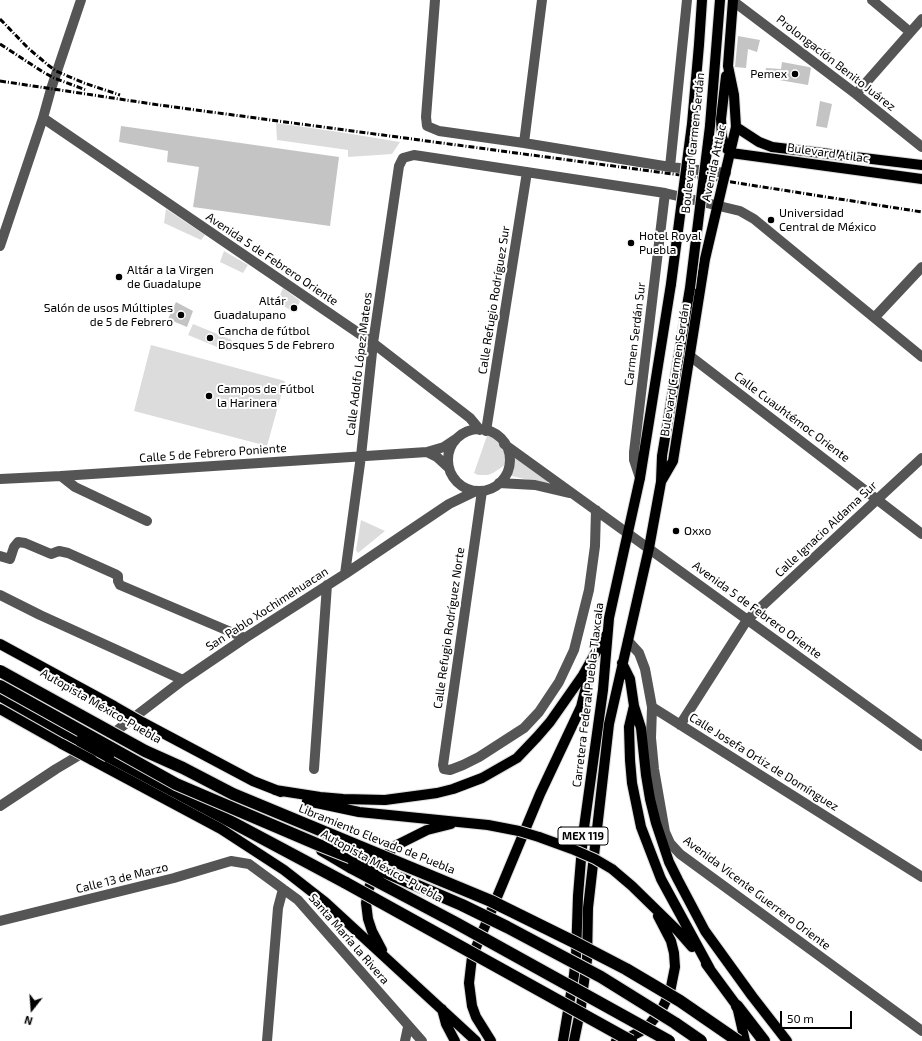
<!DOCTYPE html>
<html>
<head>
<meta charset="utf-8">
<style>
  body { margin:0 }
  #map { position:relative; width:922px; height:1041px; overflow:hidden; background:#fff; font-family:"Exo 2",sans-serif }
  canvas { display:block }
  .north { position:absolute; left:12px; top:989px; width:40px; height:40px; -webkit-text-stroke:3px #fff; paint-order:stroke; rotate:197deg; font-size:11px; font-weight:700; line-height:16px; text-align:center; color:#000 }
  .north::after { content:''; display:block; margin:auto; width:14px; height:18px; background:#000; clip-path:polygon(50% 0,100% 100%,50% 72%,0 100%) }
  .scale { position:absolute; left:780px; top:1011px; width:72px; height:18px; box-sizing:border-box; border:2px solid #000; border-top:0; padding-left:5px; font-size:12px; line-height:14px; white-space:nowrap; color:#000; -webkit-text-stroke:3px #fff; paint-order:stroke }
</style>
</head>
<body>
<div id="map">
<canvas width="922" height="1041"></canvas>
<div class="north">N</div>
<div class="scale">50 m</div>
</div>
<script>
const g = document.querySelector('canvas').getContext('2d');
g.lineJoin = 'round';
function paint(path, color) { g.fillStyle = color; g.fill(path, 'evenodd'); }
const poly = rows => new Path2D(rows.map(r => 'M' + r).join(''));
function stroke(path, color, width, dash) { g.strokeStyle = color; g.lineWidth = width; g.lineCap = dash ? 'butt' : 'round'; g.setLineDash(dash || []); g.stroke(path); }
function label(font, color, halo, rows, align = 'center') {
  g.font = font + ' "Exo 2",sans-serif'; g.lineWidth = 4; g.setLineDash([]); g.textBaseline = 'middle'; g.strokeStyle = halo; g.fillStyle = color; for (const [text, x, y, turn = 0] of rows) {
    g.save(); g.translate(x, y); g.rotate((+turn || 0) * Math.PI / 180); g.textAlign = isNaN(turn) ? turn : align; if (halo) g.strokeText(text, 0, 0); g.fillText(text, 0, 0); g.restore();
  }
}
paint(poly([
  [276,123,339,132,400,142,392,154,348,157,348,150,277,140],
  [166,209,205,235,201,240,164,223],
  [224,251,248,265,243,273,220,262],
  [283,288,300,301,295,313,277,302],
  [193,324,232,340,227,351,188,335],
  [151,345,285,381,267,446,134,411],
  [488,433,496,437,501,442,508,457,505,465,493,473,488,475,478,475,474,473],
  [517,454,550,478,547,484,507,475],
  [361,520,385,531,358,553,356,550]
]), '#dcdcdc');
paint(poly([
  [738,36,760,40,757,52,748,49,746,68,735,67],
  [782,62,809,67,811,68,808,85,779,80,779,79,765,78,766,68,781,69],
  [820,101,832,104,827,128,816,126],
  [121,126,339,157,330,226,193,207,199,167,167,162,168,151,119,142],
  [176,302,193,311,187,327,168,319]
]), '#c4c4c4');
const major = poly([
  [699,45,702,0],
  [726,76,721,119,722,137,726,148,731,153],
  [710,126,720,0],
  [736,127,759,142,772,147,922,165],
  [731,153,922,179],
  [662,480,673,461,705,259,736,127,734,95,728,66,733,0],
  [0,644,114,706],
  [622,663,630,679,634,706,641,728,646,775,650,799,656,823,669,862,678,880,705,931,752,996,787,1041],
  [634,706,629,727,630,760,632,783,641,827,661,879,710,969],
  [0,709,62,744],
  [142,722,253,781,281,792],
  [92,760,221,829,284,870,325,902,476,1041],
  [275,790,320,797,343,799,385,800,437,793,453,789,482,778,517,758,537,737,550,722,583,675,605,636],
  [307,801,359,812,488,825,519,831],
  [539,837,572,849],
  [612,869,632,886,678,931,692,947],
  [382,950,372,931,368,919,366,903,368,891,374,874,383,859,395,846,427,830,451,824],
  [706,964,737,1006,745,1041],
  [442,1009,446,1024,455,1041],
  [491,1041,476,1017,472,1006,469,983,472,957,540,794,581,707,593,659],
  [563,1041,574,975,576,956,578,896,583,835,603,690,609,618,640,478,671,284],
  [574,1041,581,1007,583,989,587,960,588,908,609,724,649,548,661,482,662,456,690,288],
  [616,1041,628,1038,641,1031,649,1025,662,1009,670,992,675,967,674,953,671,941,658,916]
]);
const highway = poly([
  [0,695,81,741],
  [108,756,346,883],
  [232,798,270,820],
  [322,850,352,868],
  [737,1006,764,1041]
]);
stroke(major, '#dbdbdb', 12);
stroke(highway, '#dbdbdb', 14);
stroke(poly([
  [435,0,426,117,427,126,439,131,524,143,670,167,726,173],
  [872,0,910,32],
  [733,1,856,94,922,147],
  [856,94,922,19],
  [43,118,373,343,470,418,480,430],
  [524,143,542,0],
  [670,167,687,0],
  [0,246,43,118,51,89,81,0],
  [875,317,922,267],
  [690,356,922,534],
  '448 460a31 31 0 1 1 62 0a31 31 0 1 1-62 0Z',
  [486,431,527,172],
  [504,444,922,746],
  [427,452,437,457,449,468],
  [61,476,75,487,147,521],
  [640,478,634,460,634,452,665,193],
  [0,479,61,476,427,452,444,447,456,439],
  [499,483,535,485,569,493],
  [482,491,443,765,444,769,450,770,463,765,479,757,524,728,539,712,559,682,574,650,589,590,595,546,596,510],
  [0,556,10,559,14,547,18,542,25,543,51,554,59,551,68,553,115,574,118,576,118,581,120,585,245,638],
  [345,574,361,456,373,343,399,166,403,158,414,155,665,193,740,211,754,219,922,357],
  [0,595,40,615,183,680],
  [628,641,639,653,645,669,652,707,651,738,654,769,665,832,670,843,680,854,922,1031],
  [652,707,922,877],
  [680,725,747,620,922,458],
  [314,769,327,585],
  [0,806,56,769,103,741,183,680,245,638,345,574,449,504,476,491],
  [0,921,174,878,231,861,249,864,298,900,422,1041],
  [267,1041,278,908,283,889],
  [405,1041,408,1027]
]), '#555', 10);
stroke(major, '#000', 10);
stroke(highway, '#000', 12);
stroke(poly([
  [0,19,28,48,48,65,56,71,84,83,120,95],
  [0,44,43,72,54,78,86,90],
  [0,81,159,105,725,181,922,212]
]), '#000', 3, [6, 2, 1, 2]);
const majorBridge = poly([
  [671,284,692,124,699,45],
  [690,288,710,126],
  [114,706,142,722],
  [62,744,92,760],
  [519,831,539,837],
  [572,849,595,859,612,869]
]);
const highwayBridge = poly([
  [0,671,145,751,183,768,233,794,491,901,572,941,626,969,680,1001,738,1041],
  [0,686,176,784,319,845,362,862,462,905,507,927,601,977,675,1023,701,1041],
  [81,741,108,756],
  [352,868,456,923,669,1041],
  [346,883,631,1041]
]);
stroke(majorBridge, '#dbdbdb', 12, []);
stroke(highwayBridge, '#dbdbdb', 14, []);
stroke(majorBridge, '#000', 10);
stroke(highwayBridge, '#000', 12);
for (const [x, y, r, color] of [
  [795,74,4,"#000"],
  [771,220,4,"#000"],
  [631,243,4,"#000"],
  [119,277,4,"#000"],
  [294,308,4,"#000"],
  [181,315,4,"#000"],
  [210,338,4,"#000"],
  [209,396,4,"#000"],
  [676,531,4,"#000"]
]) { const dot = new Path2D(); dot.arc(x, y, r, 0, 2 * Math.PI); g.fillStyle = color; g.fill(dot); stroke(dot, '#fff', 1.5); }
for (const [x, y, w] of [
  [583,836,50]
]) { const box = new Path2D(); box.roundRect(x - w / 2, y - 9, w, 18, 3); g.fillStyle = '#fff'; g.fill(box); stroke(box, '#000', 1); }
label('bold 11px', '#000', null, [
  ["MEX 119",583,836]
]);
label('12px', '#000', '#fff', [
  ["Prolongación Benito Juárez",836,63,38],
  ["Boulevard Carmen Serdán",693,143,-84],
  ["Bulevard Atilac",828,153,8],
  ["Avenida Attlac",714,163,-78],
  ["Avenida 5 de Febrero Oriente",272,259,34],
  ["Calle Refugio Rodríguez Sur",494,300,-81],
  ["Carmen Serdán Sur",635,334,-83],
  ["Calle Adolfo López Mateos",359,364,-83],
  ["Bulevard Carmen Serdán",675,370,-81],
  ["Calle Cuauhtémoc Oriente",792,417,37],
  ["Calle 5 de Febrero Poniente",213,453,-4],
  ["Calle Ignacio Aldama Sur",826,529,-43],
  ["San Pablo Xochimehuacan",267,609,-33],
  ["Avenida 5 de Febrero Oriente",757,610,36],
  ["Calle Refugio Rodríguez Norte",449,628,-82],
  ["Carretera Federal Puebla-Tlaxcala",588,695,-83],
  ["Autopista México-Puebla",101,706,30],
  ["Calle Josefa Ortiz de Domínguez",764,762,32],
  ["Libramiento Elevado de Puebla",377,839,22],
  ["Autopista México-Puebla",382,866,29],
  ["Calle 13 de Marzo",122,878,-14],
  ["Avenida Vicente Guerrero Oriente",757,893,37],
  ["Santa María la Rivera",349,939,49]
]);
label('12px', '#000', '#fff', [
  ["Pemex",787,74,"right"],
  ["Universidad",779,213],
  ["Central de México",779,227],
  ["Hotel Royal",639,236],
  ["Puebla",639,250],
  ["Altár a la Virgen",127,270],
  ["de Guadalupe",127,284],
  ["Altár",286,301,"right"],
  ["Guadalupano",286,315,"right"],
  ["Salón de usos Múltiples",173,308,"right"],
  ["de 5 de Febrero",173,322,"right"],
  ["Cancha de fútbol",218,331],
  ["Bosques 5 de Febrero",218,345],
  ["Campos de Fútbol",217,389],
  ["la Harinera",217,403],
  ["Oxxo",684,531]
], 'left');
</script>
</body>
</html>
